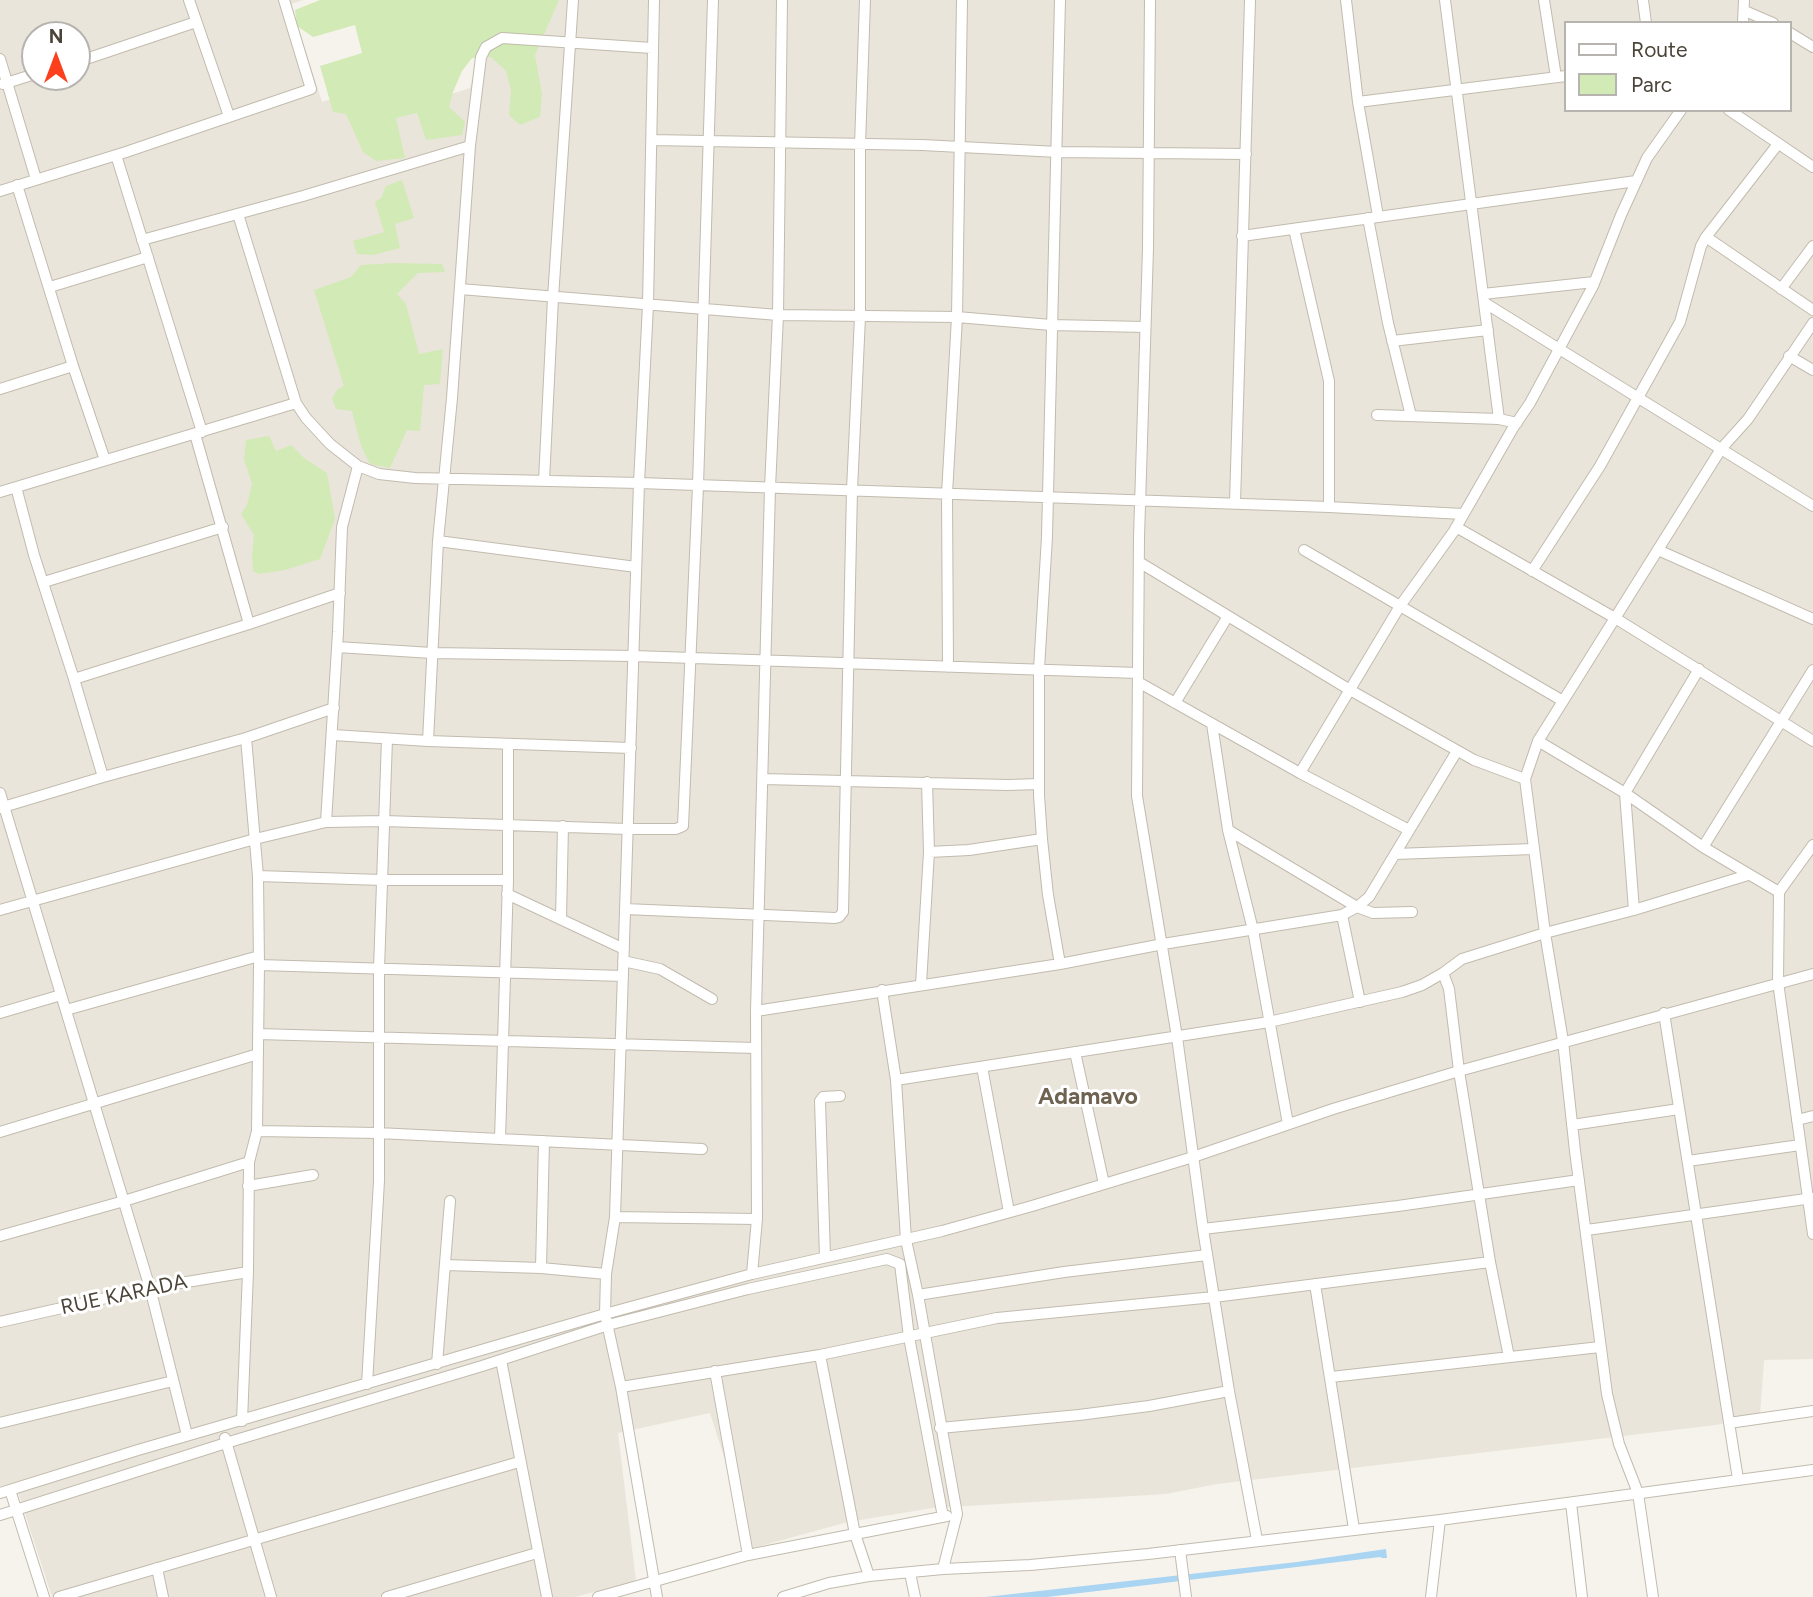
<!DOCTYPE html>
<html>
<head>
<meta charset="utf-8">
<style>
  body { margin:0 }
  #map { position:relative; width:1813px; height:1597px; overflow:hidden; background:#f6f3ec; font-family:Figtree,sans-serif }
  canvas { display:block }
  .legend { position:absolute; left:1564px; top:21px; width:228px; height:91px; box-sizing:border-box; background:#fff; border:2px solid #b7b4b0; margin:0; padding:9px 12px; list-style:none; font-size:21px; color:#4b4439 }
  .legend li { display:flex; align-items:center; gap:14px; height:35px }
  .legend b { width:35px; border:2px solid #b7b4b0 }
  .north { position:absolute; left:21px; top:21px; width:70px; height:70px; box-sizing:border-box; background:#fff; border:2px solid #b7b4b0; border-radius:50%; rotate:0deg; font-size:19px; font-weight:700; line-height:28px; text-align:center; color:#4b4439 }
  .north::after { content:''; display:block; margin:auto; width:24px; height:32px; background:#fc3f1d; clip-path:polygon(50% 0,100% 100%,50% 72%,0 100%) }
</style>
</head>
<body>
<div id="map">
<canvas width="1813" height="1597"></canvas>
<ul class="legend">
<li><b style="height:9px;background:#fff"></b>Route</li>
<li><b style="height:19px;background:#d2eab5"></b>Parc</li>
</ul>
<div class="north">N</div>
</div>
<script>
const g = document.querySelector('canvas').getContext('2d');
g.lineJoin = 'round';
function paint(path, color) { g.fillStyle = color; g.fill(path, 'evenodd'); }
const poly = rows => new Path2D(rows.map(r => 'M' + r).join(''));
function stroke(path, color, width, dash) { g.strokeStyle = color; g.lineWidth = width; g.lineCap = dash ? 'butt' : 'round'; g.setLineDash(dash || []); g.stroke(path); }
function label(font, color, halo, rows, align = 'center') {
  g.font = font + ' Figtree,sans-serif'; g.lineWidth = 6; g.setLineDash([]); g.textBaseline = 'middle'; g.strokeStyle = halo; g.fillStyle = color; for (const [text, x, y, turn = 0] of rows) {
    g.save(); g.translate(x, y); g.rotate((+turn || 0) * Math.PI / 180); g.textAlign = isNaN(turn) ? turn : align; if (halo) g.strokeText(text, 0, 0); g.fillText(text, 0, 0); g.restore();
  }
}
paint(poly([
  [0,0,303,0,291,4,322,102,385,83,390,114,470,88,482,35,450,0,1813,0,1813,1359,1764,1360,1760,1415,1716,1425,1217,1484,1166,1494,933,1508,848,1522,753,1548,710,1413,618,1433,636,1581,575,1597,52,1597,15,1483,0,1486],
  [1566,23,1790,23,1790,110,1566,110],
  [35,35,77,35,77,77,35,77]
]), '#eae5da');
paint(poly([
  [320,0,559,0,535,55,542,94,540,117,520,125,509,115,511,90,506,71,491,57,472,58,462,71,453,92,449,107,465,122,462,135,426,140,417,113,396,118,405,158,376,161,363,152,346,114,333,112,320,66,362,53,355,25,313,37,297,26,295,10],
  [402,180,414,218,395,224,400,248,373,255,357,254,353,241,384,232,375,202,381,198,386,186],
  [393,263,442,264,445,272,418,273,397,294,406,304,419,354,443,349,440,384,424,385,420,431,407,430,390,468,370,464,361,446,352,411,336,409,332,398,338,389,344,386,314,290,351,277,361,265],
  [269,436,276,451,291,445,304,458,327,473,335,519,320,559,285,570,259,574,253,571,252,557,254,535,241,514,247,505,252,483,244,460,246,440]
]), '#d2eab5');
paint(poly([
  [1386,1549,1387,1558,1382,1558,1380,1557,1047,1597,986,1597,1297,1562]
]), '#a9d4f2');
const minor = poly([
  [189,0,229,116],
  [654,0,648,305,639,483,615,1217,606,1274,605,1314,621,1387,657,1597],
  [1150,0,1148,248,1139,537,1137,796,1177,1037,1203,1229,1229,1391,1257,1540],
  [1346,0,1358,102,1378,216],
  [1445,0,1499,419],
  [1544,0,1556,77],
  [1643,0,1646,23],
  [1745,11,1773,23],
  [1743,23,1744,0],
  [1790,33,1813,47],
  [0,59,36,179],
  [77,62,196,22],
  [3,84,35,74],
  [1358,102,1566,76],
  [1729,110,1813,167],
  [652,140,922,145,1058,152,1246,154],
  [116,155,202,432],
  [17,185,73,366,105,460],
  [0,191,126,152,311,89,284,0],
  [238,214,296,403,306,418,330,444,358,466,379,474,415,478,639,483,1329,507,1463,514],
  [1368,218,1388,323,1411,416],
  [1294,229,1329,381,1329,507],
  [1242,236,1636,181],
  [1706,237,1813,310],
  [142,240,303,196,470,146],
  [50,287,148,257],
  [460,289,778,315,957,317,1051,325,1145,327],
  [1781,289,1813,246],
  [1483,294,1594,282],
  [1485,303,1813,506],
  [1392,341,1488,330],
  [1789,356,1813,370],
  [0,389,73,366],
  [1377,415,1499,419,1517,423],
  [195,434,249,624],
  [544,481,553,298,573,0],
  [16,487,34,555,74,679,103,777],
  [0,492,296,403],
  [1235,503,1250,0],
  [1456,527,1615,618,1813,741],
  [438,541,636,567],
  [1304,550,1563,701],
  [1658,550,1813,619],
  [1139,562,1350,690,1474,760,1525,779],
  [1532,571,1600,466,1680,322,1701,246,1706,237,1778,144],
  [44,582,223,527],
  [337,647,432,653,634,656,1138,673],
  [948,667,947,494,957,317,962,0],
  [74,679,249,624,340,593],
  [1138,682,1300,773,1409,830],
  [1175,703,1228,616],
  [1212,724,1228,830,1253,930,1288,1124],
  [333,735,428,741,631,748],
  [428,741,438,541,452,398,470,146,481,57,486,47,502,38,652,48],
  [1538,741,1625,793,1703,847,1779,892],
  [1300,773,1400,606,1454,531,1513,428,1530,403,1593,286,1621,215,1647,158,1681,110],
  [763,779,1008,785,1039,784],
  [0,793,150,1288,187,1435],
  [0,808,103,777,246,738,334,708],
  [326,822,338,632,342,527,358,466],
  [1228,830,1357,907,1373,913,1412,912],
  [1813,845,1779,892,1778,982,1813,1234],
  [1703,847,1813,670],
  [929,852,969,850,1042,839],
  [1395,854,1533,849],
  [258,876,382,880,508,880],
  [507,894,624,949],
  [625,909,835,918,839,917,843,912,852,490,860,317,860,145,865,0],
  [0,910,255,839,326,822,384,821,628,829,676,829,683,826,698,486,713,0],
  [1634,910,1625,793,1699,669],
  [1342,915,1360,1002],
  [561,919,563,826],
  [623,961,660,969,712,999],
  [1060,964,1048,895,1042,839,1039,795,1039,669,1047,537,1060,0],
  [259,965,623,976],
  [921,984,929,852,927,782],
  [882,990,896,1080,906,1240,918,1295,957,1514,943,1569],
  [66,1010,259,956],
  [756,1011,1060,964,1163,944,1342,915,1357,907,1369,897,1457,751],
  [0,1013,61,995],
  [1664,1013,1738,1479],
  [258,1034,755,1048],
  [1075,1052,1104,1184],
  [982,1067,1009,1212],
  [896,1080,1269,1022,1402,992,1422,985,1443,973],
  [1797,1120,1813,1116],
  [1572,1125,1679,1109],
  [257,1131,378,1133,702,1149],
  [0,1132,258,1054],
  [500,1139,508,880,508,744],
  [1688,1161,1800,1145],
  [248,1186,313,1175],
  [615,1217,757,1219],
  [1203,1229,1398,1206,1579,1180],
  [1587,1230,1813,1198],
  [0,1236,124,1201,249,1162],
  [825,1257,820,1101,823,1097,840,1096],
  [445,1265,541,1268,606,1274],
  [541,1268,544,1141],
  [752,1274,757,1219,756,1011,770,488,778,315,782,0],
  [1315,1284,1354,1529],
  [918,1295,1064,1272,1207,1255],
  [0,1322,150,1288,248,1272],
  [820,1355,855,1534,869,1576],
  [1509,1357,1490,1262,1459,1071,1449,989,1443,973,1462,959,1545,933,1634,910,1748,875],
  [501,1360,547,1597],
  [437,1364,450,1201],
  [715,1371,748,1555],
  [1331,1377,1600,1347],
  [367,1384,379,1181,379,969,387,739],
  [621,1387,820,1355,997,1318,1214,1297,1490,1262],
  [242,1421,248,1272,249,1162,257,1131,259,965,258,876,246,738],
  [0,1423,173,1381],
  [1729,1423,1813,1411],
  [940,1428,1079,1415,1149,1406,1229,1391],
  [225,1438,271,1597],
  [10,1490,44,1597],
  [0,1493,138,1450,605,1314,752,1274,942,1231,1032,1206,1193,1157,1333,1109,1459,1071,1813,974],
  [1571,1503,1582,1597],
  [0,1515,226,1443,482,1366,608,1325,748,1289,887,1259,900,1264,909,1337,943,1517],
  [1180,1550,1186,1597],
  [157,1568,163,1597],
  [910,1573,915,1597],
  [59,1597,519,1462],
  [387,1597,537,1553],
  [598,1597,748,1555,947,1516],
  [783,1597,829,1583,869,1576,943,1569,1030,1565,1148,1554,1440,1520,1813,1470],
  [1431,1597,1440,1520],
  [1653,1597,1638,1493,1619,1444,1607,1394,1575,1151,1563,1041,1545,933,1525,779,1538,741,1721,449,1748,419,1813,323]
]);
stroke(minor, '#c2bbae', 12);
stroke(minor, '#fff', 10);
label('21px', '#4b4439', '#fff', [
  ["RUE KARADA",124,1295,-12]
]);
label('bold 23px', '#6e6250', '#fff', [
  ["Adamavo",1088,1097]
]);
</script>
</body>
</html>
